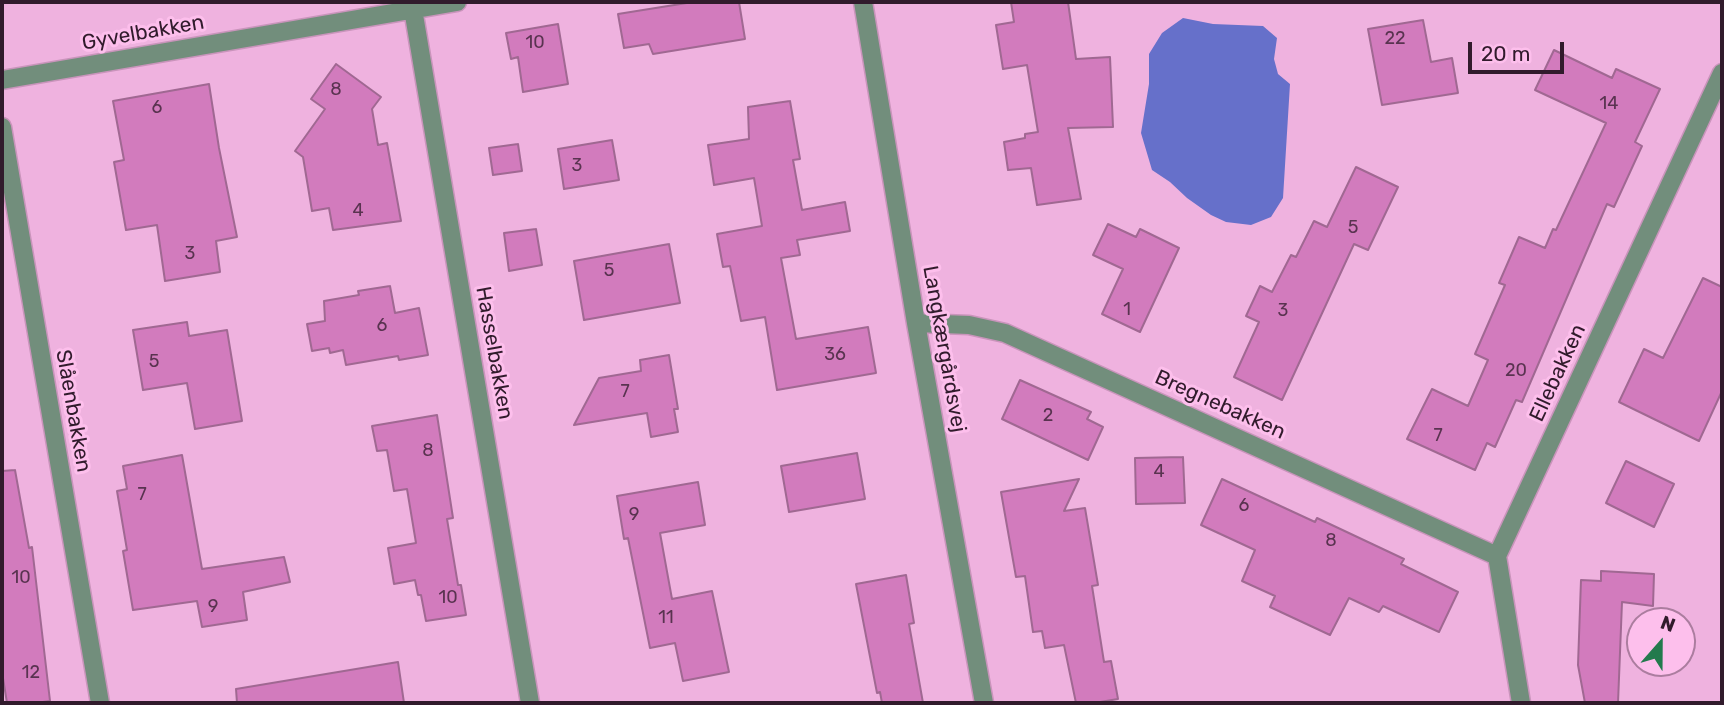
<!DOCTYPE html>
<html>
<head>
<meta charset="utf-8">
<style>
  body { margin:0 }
  #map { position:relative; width:1724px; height:705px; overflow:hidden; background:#efb2df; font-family:Rubik,sans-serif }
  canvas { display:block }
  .frame { position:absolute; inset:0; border:4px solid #311b2c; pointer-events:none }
  .north { position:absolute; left:1626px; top:607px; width:70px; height:70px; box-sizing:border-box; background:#fdbfec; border:2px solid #ab7d9f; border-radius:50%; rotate:21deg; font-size:19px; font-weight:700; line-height:28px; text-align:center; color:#311b2c }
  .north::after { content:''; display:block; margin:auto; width:24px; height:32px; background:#237a4d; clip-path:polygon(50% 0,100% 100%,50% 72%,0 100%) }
  .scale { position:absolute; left:1468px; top:42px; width:96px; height:32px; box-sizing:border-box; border:4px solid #311b2c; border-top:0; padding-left:9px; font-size:21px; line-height:24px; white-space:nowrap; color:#311b2c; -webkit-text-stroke:5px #fdbfec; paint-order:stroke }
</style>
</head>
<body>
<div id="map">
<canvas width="1724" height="705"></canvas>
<div class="frame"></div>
<div class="north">N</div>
<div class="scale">20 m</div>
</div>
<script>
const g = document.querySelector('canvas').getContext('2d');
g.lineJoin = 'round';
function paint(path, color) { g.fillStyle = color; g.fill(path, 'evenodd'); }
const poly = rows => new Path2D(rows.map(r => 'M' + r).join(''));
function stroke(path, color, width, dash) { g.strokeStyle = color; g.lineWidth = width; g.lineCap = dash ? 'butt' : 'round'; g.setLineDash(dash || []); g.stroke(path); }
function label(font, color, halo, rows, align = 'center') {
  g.font = font + ' Rubik,sans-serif'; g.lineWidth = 6; g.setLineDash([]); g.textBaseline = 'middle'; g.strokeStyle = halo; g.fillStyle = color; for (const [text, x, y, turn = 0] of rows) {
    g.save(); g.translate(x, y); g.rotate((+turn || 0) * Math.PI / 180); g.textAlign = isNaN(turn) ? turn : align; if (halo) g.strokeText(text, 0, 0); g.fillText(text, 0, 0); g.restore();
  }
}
paint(poly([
  [1183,18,1213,24,1263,26,1277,38,1274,59,1278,74,1290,84,1283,198,1271,217,1251,225,1226,222,1211,215,1187,198,1170,182,1152,170,1141,133,1149,84,1149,54,1162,33]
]), '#6670ca');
const building = poly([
  [693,2,739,2,745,39,653,54,649,44,624,48,618,14,693,2],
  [1011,2,1068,2,1076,59,1110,57,1113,127,1068,128,1081,199,1037,205,1031,168,1008,170,1004,142,1025,138,1025,134,1038,132,1027,65,1003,69,996,25,1014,22,1011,2],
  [1423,20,1431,62,1452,58,1458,93,1382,105,1368,29,1423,20],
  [558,24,568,84,523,92,518,57,511,59,506,33,558,24],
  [1554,50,1612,78,1616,69,1660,89,1635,142,1642,146,1614,207,1607,204,1522,402,1516,400,1495,447,1487,443,1475,470,1407,439,1432,389,1468,406,1488,360,1475,354,1505,285,1499,283,1519,237,1545,248,1553,229,1556,230,1606,123,1535,90,1554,50],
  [336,64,381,97,372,109,378,145,387,143,401,221,333,230,329,208,312,211,303,157,295,151,325,109,311,99,336,64],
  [209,84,219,148,237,237,216,241,220,272,165,281,157,225,126,230,114,162,124,160,113,101,209,84],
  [790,101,800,159,793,160,802,210,845,202,850,231,797,240,800,255,781,258,796,339,868,327,876,373,777,390,765,317,741,321,730,266,723,267,717,234,762,226,754,178,714,185,708,145,749,139,748,107,790,101],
  [612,140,619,180,564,189,558,149,612,140],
  [518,144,522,171,493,175,489,148,518,144],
  [1356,167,1398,187,1368,250,1354,244,1282,400,1234,377,1259,322,1246,316,1260,286,1272,292,1291,255,1296,257,1314,221,1327,227,1356,167],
  [1108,224,1136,237,1140,229,1179,248,1140,332,1102,314,1123,269,1093,255,1108,224],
  [536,229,542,265,509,271,504,233,536,229],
  [669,244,680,303,584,320,574,261,669,244],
  [1703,278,1722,287,1722,391,1699,441,1619,402,1644,349,1663,358,1703,278],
  [390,286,395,313,419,308,428,355,399,360,398,356,346,365,343,350,330,353,329,348,312,351,307,324,325,321,324,301,359,295,358,291,390,286],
  [187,322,189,336,227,330,242,421,195,429,187,383,143,390,133,330,187,322],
  [669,355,678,409,674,409,678,432,651,437,647,413,574,425,599,378,641,371,640,360,669,355],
  [1020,380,1091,412,1087,419,1103,427,1088,460,1002,419,1020,380],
  [437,415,453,518,447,519,458,585,461,585,466,615,426,621,421,595,418,595,415,580,394,584,388,548,416,543,407,489,394,491,387,450,377,451,372,426,437,415],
  [857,453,865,499,789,512,781,466,857,453],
  [182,455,202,569,284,557,290,582,243,592,247,620,202,627,197,601,133,610,123,551,127,550,117,491,127,489,123,466,182,455],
  [1183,457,1185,503,1136,504,1135,458,1183,457],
  [1626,461,1674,484,1654,527,1606,503,1626,461],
  [15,470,29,548,32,547,50,701,35,703,7,703,2,672,2,471,15,470],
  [1079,479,1064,511,1085,508,1098,585,1092,586,1104,662,1111,661,1118,699,1094,703,1076,703,1064,645,1045,648,1042,631,1033,632,1025,576,1016,577,1001,492,1079,479],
  [1222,479,1315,522,1317,518,1404,559,1401,564,1458,592,1439,632,1383,606,1379,612,1349,598,1330,635,1270,607,1275,596,1242,581,1255,550,1201,525,1222,479],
  [698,482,705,525,660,533,672,599,712,591,729,672,683,681,675,643,650,648,628,538,624,539,617,496,698,482],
  [1601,571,1654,574,1653,606,1622,602,1618,703,1585,703,1578,665,1581,580,1601,581,1601,571],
  [906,575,914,623,909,624,923,703,882,703,880,692,877,693,856,584,906,575],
  [398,662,404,703,237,703,236,689,398,662]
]);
paint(building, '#d27bbd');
stroke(building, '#a06892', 2);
const street = poly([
  [863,2,916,323,984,703],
  [413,9,530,703],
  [2,80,457,2],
  [2,127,100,703],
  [916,323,969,325,1005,333,1497,556],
  [1521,703,1497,556,1722,73]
]);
stroke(street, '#c994bb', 21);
stroke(street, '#728e7c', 18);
label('18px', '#593350', null, [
  ["22",1395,39],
  ["10",535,43],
  ["8",336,90],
  ["14",1609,104],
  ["6",157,108],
  ["3",577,166],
  ["4",358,211],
  ["5",1353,228],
  ["3",190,254],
  ["5",609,271],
  ["1",1127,310],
  ["3",1283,311],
  ["6",382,326],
  ["36",835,355],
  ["5",154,362],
  ["20",1516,371],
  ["7",625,392],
  ["2",1048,416],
  ["7",1438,436],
  ["8",428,451],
  ["4",1159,472],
  ["7",142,495],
  ["6",1244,506],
  ["9",634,515],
  ["8",1331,541],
  ["10",21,578],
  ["10",448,598],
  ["9",213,607],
  ["11",666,618],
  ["12",31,673]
]);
label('21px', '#311b2c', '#fdbfec', [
  ["Gyvelbakken",143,33,-10],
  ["Langkærgårdsvej",944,349,80],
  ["Hasselbakken",494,353,80],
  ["Ellebakken",1558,373,-65],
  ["Bregnebakken",1220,405,24],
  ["Slåenbakken",73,411,80]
]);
</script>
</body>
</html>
